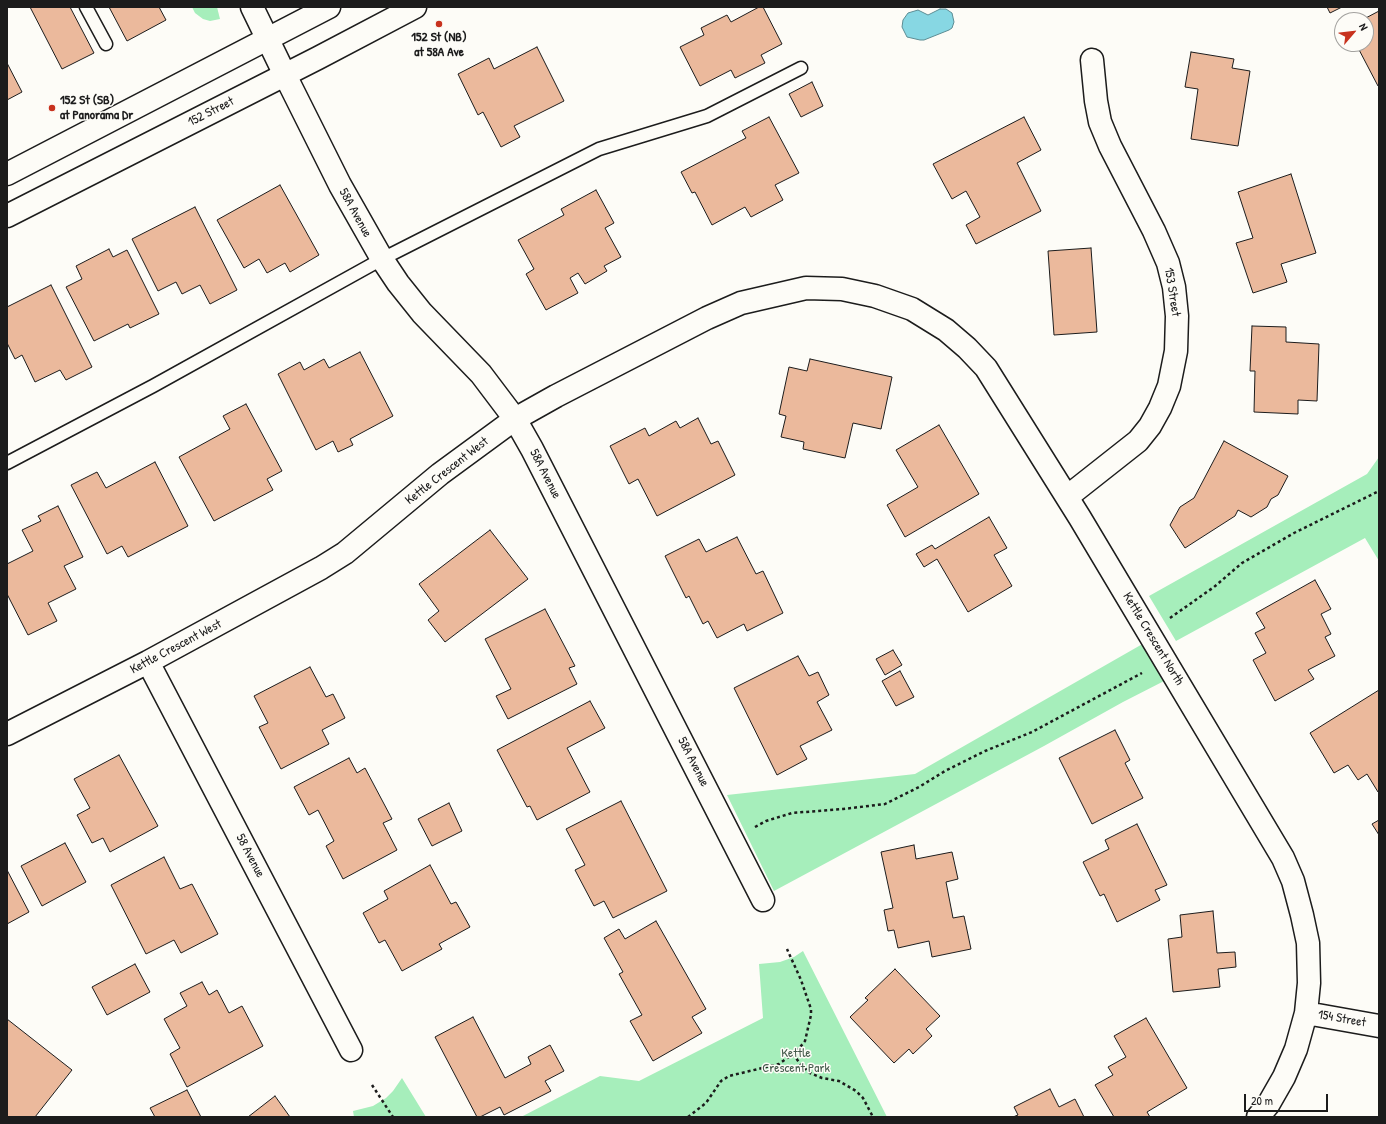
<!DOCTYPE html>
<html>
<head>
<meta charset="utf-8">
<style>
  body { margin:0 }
  #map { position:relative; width:1386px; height:1124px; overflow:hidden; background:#fdfcf7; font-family:"Patrick Hand",sans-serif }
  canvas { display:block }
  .frame { position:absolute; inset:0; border:8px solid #1c1c1c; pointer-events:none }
  .north { position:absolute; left:1334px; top:12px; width:40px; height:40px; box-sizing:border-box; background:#fdfcf7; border:1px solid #a3a29f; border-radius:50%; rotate:62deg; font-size:11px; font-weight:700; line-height:16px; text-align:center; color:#1c1c1c }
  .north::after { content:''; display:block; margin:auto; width:14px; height:18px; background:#c8321e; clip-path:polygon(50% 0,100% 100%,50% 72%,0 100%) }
  .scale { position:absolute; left:1244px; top:1094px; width:84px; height:18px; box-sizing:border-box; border:2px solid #1c1c1c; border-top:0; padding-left:5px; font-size:12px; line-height:14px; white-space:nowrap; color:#1c1c1c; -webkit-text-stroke:3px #fdfcf7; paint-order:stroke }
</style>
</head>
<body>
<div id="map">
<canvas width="1386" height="1124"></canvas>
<div class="frame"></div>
<div class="north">N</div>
<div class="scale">20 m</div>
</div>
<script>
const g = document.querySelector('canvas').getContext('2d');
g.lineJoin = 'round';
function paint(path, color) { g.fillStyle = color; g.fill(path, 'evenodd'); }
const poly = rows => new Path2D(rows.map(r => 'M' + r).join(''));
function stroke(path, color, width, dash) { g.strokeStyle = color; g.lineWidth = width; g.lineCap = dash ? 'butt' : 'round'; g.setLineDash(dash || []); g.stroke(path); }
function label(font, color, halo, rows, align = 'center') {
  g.font = font + ' "Patrick Hand",sans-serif'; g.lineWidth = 3; g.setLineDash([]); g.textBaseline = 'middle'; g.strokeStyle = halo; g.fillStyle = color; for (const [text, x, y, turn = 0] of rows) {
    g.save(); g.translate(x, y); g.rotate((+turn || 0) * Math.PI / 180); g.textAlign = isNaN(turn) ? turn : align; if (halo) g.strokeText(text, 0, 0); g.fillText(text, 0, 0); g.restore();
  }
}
paint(poly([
  [192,7,217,7,220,19,210,21,203,19,195,13],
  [1379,457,1379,561,1365,538,1176,641,1149,596,1367,474],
  [1146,642,1168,679,1123,702,1044,746,774,891,727,795,915,774],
  [803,951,887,1117,521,1117,600,1076,639,1081,763,1018,759,964,780,962,794,957],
  [402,1078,426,1117,354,1117,353,1111,373,1106,386,1098,393,1091]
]), '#a6eebb');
const water = poly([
  [940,9,946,9,952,13,954,22,952,28,949,30,924,40,920,40,907,37,902,27,903,20,908,13,918,10,928,15,940,9]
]);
paint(water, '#87d7e3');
stroke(water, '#5c8c93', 1);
const building = poly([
  [30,7,70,7,94,53,62,69,30,7],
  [109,7,159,7,166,20,127,41,109,7],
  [759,7,763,7,782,44,761,55,765,63,735,78,731,70,700,86,680,47,704,35,701,28,727,15,731,22,759,7],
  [1327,7,1342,7,1330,13,1327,7],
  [1379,11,1379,86,1378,86,1356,44,1366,44,1366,20,1362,20,1379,11],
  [537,47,564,101,514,126,520,137,501,147,483,112,478,115,458,74,489,58,494,69,537,47],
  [1191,52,1234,59,1232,68,1250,71,1238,146,1191,139,1198,89,1185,87,1191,52],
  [7,63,22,92,7,100,7,63],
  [812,82,823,106,801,117,789,94,812,82],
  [769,117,799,173,775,185,783,200,751,217,745,207,712,225,695,192,692,193,681,172,746,138,742,131,769,117],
  [1024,117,1041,150,1017,163,1041,211,976,244,966,225,980,217,966,191,952,199,933,164,1024,117],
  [1291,174,1316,253,1281,264,1287,282,1253,293,1236,243,1253,238,1238,192,1291,174],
  [280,185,319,255,290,272,285,263,267,273,259,259,244,268,217,220,280,185],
  [596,190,614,223,605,228,621,257,604,266,607,271,585,284,578,273,570,278,578,293,546,310,526,274,534,269,518,240,564,215,561,209,596,190],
  [195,207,237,290,210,304,200,285,182,294,176,282,158,291,132,239,195,207],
  [1091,248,1097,332,1054,335,1048,251,1091,248],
  [109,249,113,257,127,250,159,314,130,328,128,324,94,341,66,287,82,279,76,266,109,249],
  [51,285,92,367,66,380,60,370,35,382,22,355,15,359,7,343,7,307,51,285],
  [1252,326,1286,327,1286,342,1319,344,1317,401,1298,400,1298,414,1254,412,1255,371,1250,371,1252,326],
  [360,352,393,416,350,439,353,445,338,452,333,441,316,450,278,374,300,362,304,370,324,359,329,368,360,352],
  [810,359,892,377,881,429,853,423,845,458,803,449,804,442,781,437,786,416,779,414,789,367,807,371,810,359],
  [246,404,282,471,267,479,273,490,214,521,179,457,230,429,223,416,246,404],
  [698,418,711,444,718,441,735,475,657,516,638,479,629,484,610,446,645,428,649,436,676,421,680,428,698,418],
  [939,425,979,494,905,537,887,505,918,487,896,450,939,425],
  [1224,441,1288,476,1278,495,1271,499,1267,507,1251,517,1238,510,1235,516,1185,548,1170,525,1180,507,1194,498,1224,441],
  [155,462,188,526,128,557,122,546,107,554,71,485,97,472,106,488,155,462],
  [58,506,83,557,64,566,76,589,48,603,57,621,28,635,7,594,7,564,33,551,22,530,41,521,38,516,58,506],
  [989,517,1007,548,994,555,1012,586,968,612,937,559,924,567,916,554,932,545,935,549,989,517],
  [490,530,528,579,445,642,428,620,439,611,419,584,490,530],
  [737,537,756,574,763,571,783,613,747,631,744,624,717,638,708,621,703,624,689,596,686,598,665,556,699,539,706,552,737,537],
  [1315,580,1331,609,1321,614,1331,634,1325,637,1335,656,1308,670,1314,679,1275,701,1253,660,1266,653,1255,633,1265,628,1256,613,1315,580],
  [545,609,575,666,569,668,577,684,508,719,496,696,511,689,485,639,545,609],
  [893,650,902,665,885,675,876,659,893,650],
  [798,656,809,676,818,672,829,695,817,702,832,730,800,746,807,759,777,775,734,688,798,656],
  [310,667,326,697,333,694,345,718,322,730,329,744,281,769,259,727,268,723,254,696,310,667],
  [900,671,914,697,896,706,882,681,900,671],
  [1379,690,1379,791,1378,792,1367,774,1358,780,1348,765,1334,773,1310,733,1379,690],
  [590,701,605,728,567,748,590,792,537,820,530,806,527,807,497,750,590,701],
  [1115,730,1130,760,1125,763,1143,798,1092,824,1059,758,1115,730],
  [119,755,158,826,110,852,103,838,92,843,77,815,90,808,74,779,119,755],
  [349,758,357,773,365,768,392,819,383,823,397,850,343,879,326,846,334,841,318,810,309,815,294,787,349,758],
  [621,801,667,891,613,918,604,901,594,906,575,870,585,865,566,829,621,801],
  [449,803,462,831,432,846,418,819,449,803],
  [1379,820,1379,835,1372,824,1379,820],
  [1137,824,1167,885,1155,890,1160,900,1117,922,1104,894,1100,896,1083,862,1109,849,1105,840,1137,824],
  [65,843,86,882,42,906,21,866,65,843],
  [914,845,916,859,952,852,958,879,946,882,953,918,964,916,971,949,932,957,929,941,898,948,894,930,888,931,884,910,893,908,881,852,914,845],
  [164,857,180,889,192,884,218,934,181,953,174,940,146,954,111,885,164,857],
  [430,865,451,904,456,902,470,927,439,944,442,949,402,971,385,940,379,943,363,913,388,899,384,891,430,865],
  [7,870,29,912,7,924,7,870],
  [1213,911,1217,953,1235,952,1236,967,1218,969,1220,987,1173,992,1168,939,1182,937,1180,915,1213,911],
  [656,921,706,1009,692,1017,702,1033,653,1061,630,1021,642,1015,619,974,623,972,604,938,619,929,625,939,656,921],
  [135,964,150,992,107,1015,92,987,135,964],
  [895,969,940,1016,926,1029,932,1036,913,1054,909,1049,894,1063,850,1017,868,1000,865,998,895,969],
  [202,982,209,995,217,990,229,1013,242,1006,263,1046,187,1087,170,1054,180,1048,164,1019,187,1006,180,993,202,982],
  [473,1017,505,1078,531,1064,528,1057,550,1045,564,1071,545,1081,551,1091,504,1115,500,1107,480,1117,477,1117,435,1037,473,1017],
  [1146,1018,1187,1088,1147,1112,1150,1117,1114,1117,1095,1085,1113,1075,1108,1067,1126,1057,1114,1036,1146,1018],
  [7,1019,72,1070,35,1117,7,1117,7,1019],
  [1050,1089,1059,1107,1075,1099,1084,1117,1013,1117,1018,1115,1014,1107,1050,1089],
  [187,1090,201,1117,155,1117,150,1108,187,1090],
  [275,1096,290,1117,248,1117,275,1096]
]);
paint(building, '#ebb99c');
stroke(building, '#1c1c1c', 1);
const service = poly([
  [86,7,106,44],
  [7,463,153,386,382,259,599,149,707,116,801,68]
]);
const minor = poly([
  [285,75,340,185,382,259,398,283,422,313,481,374,515,419,532,449,763,900],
  [1067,497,1138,441,1150,426,1160,408,1169,386,1176,351,1177,316,1174,287,1168,263,1154,231,1110,146,1100,122,1096,101,1092,60],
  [148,662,351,1050],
  [7,734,148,662,321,568,345,553,440,474,515,419,556,396,707,318,741,303,806,288,842,289,875,296,912,309,946,330,967,348,986,368,1080,518,1283,858,1293,881,1302,915,1308,943,1309,983,1306,1013,1296,1049,1284,1077,1268,1105,1258,1117],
  [1306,1013,1379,1026]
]);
const tertiary = poly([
  [252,7,285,75]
]);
const secondary = poly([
  [7,174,329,7],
  [7,216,318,58,415,7]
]);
stroke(service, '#1c1c1c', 15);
stroke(minor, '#1c1c1c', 25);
stroke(tertiary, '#1c1c1c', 25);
stroke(secondary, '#1c1c1c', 25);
stroke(poly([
  [1170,618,1214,587,1242,563,1294,533,1379,491],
  [755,827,766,821,792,813,843,809,885,804,919,787,945,771,985,751,1032,732,1142,673],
  [793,1054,801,1065,810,1073,822,1078,839,1081,856,1091,863,1098,873,1117],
  [372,1085,393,1117],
  [688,1117,706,1103,721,1081,729,1076,779,1064,797,1051,805,1041,811,1015,811,1009,801,980,787,949]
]), '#1c1c1c', 2.5, [3, 3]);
stroke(service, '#fdfcf7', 12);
stroke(minor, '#fdfcf7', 22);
stroke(tertiary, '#fdfcf7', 22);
stroke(secondary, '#fdfcf7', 22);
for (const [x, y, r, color] of [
  [439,24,4,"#c8321e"],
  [52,108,4,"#c8321e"]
]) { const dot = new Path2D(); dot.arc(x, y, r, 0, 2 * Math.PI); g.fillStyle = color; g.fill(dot); stroke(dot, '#fdfcf7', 1.5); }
label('bold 13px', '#1c1c1c', '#fdfcf7', [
  ["152 St (NB)",439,38],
  ["at 58A Ave",439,53],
  ["152 St (SB)",60,101,"left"],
  ["at Panorama Dr",60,116,"left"]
]);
label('13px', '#1c1c1c', '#fdfcf7', [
  ["152 Street",211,112,-27],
  ["58A Avenue",355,213,61],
  ["153 Street",1172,292,81],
  ["Kettle Crescent West",447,471,-38],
  ["58A Avenue",545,474,63],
  ["Kettle Crescent North",1153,639,59],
  ["Kettle Crescent West",176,647,-28],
  ["58A Avenue",693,762,63],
  ["58 Avenue",250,856,62],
  ["154 Street",1342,1019,10]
]);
label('13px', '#455b4c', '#fdfcf7', [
  ["Kettle",796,1054],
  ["Crescent Park",796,1069]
]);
</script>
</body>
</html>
